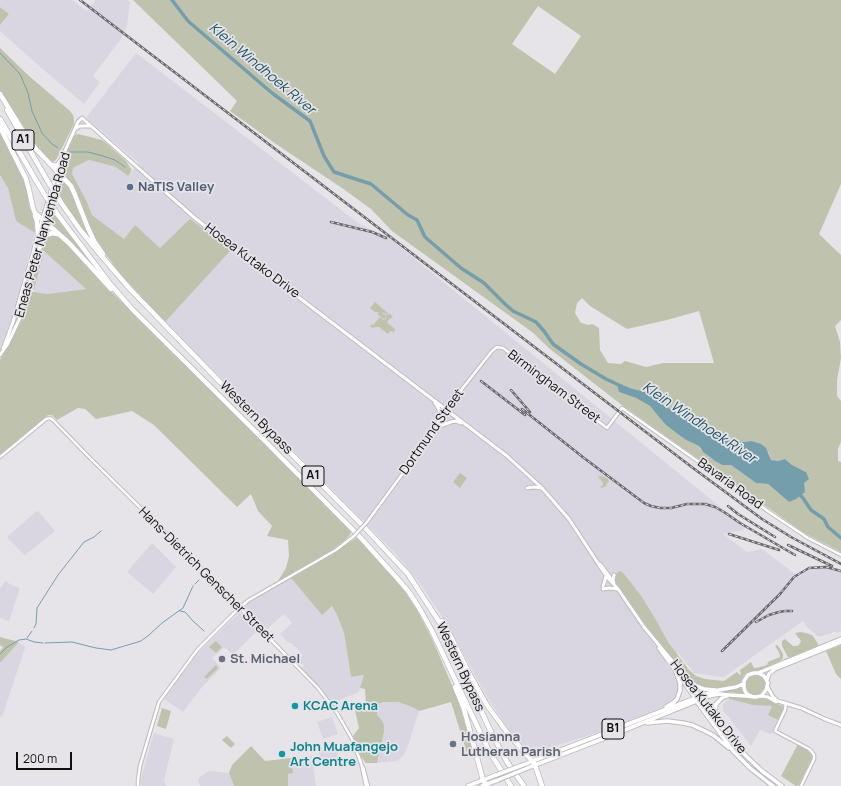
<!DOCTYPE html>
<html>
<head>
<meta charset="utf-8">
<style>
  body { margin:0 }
  #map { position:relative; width:841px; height:786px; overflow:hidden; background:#e6e4e8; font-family:Manrope,sans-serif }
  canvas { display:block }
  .scale { position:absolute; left:16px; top:752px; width:56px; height:18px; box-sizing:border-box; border:2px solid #0f0f10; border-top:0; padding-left:5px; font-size:12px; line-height:14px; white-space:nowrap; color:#0f0f10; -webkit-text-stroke:3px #e6e4e8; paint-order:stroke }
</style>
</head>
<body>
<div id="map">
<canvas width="841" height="786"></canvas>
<div class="scale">200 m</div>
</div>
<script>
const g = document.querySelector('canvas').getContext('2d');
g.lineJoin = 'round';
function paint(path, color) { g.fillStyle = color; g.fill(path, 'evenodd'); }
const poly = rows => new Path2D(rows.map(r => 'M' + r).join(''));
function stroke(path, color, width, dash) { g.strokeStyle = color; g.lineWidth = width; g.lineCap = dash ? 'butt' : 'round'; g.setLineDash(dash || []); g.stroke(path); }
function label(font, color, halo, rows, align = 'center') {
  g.font = font + ' Manrope,sans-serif'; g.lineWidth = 3.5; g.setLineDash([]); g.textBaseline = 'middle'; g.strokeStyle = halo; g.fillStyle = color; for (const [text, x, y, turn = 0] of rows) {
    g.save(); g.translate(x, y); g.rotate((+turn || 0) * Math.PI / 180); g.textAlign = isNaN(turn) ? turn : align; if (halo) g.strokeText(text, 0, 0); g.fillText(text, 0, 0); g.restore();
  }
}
paint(poly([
  [0,0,72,0,87,11,95,0,128,0,130,2,127,26,121,39,93,76,100,82,84,104,38,65,0,31,0,25,9,14,0,7],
  [136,53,361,225,388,237,724,510,746,526,743,530,723,534,747,552,762,549,799,577,804,573,814,569,825,568,841,572,841,631,838,633,835,632,819,637,809,629,803,621,724,677,721,677,694,673,678,653,665,661,677,680,678,691,676,696,672,701,667,705,656,712,634,721,555,746,531,754,509,730,488,698,477,679,449,627,419,582,393,551,165,322,230,250,160,248,135,225,124,239,92,215,87,202,71,173,73,168,89,160,116,167,128,176,139,163,86,118],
  [0,175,8,188,16,221,35,233,14,312,0,349],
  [44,250,86,289,47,294,34,292],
  [37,511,38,511,54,530,54,532,25,555,24,555,7,537],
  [152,543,176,567,153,594,127,572],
  [291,578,322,614,332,606,337,615,344,633,351,677,364,675,359,692,330,704,318,688,300,670,304,666,298,660,303,655,291,643,289,643,280,634,292,623,284,614,267,629,257,619,255,621,250,617,245,611,244,607,248,602],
  [6,581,11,585,20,588,9,621,0,618,0,588],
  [239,613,240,613,257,629,257,631,233,655,224,647,212,658,221,668,202,687,183,712,164,699,197,654],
  [18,643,24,645,25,648,2,717,0,716,0,663],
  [729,699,756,705,772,706,768,715,778,720,771,734,760,730,751,746,723,710,723,704],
  [383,702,398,702,412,707,419,711,407,749,402,757,397,761,377,763,384,732,384,725,382,720,377,715,377,712,379,704],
  [332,717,338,734,323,739,317,722],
  [154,733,174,739,164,780,166,786,142,786,140,782],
  [336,747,339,762,322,766,319,751],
  [312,756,316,786,288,786,288,774,293,773,291,758],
  [209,771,229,773,234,786,200,786,198,780,200,777]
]), '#dad6e1');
paint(poly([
  [133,0,841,0,841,184,819,234,841,255,841,320,835,326,840,342,841,358,837,380,837,396,841,401,841,442,838,449,838,461,841,462,841,552,804,533,623,406,550,349,532,332,392,231,371,209,342,188,276,144,230,111,237,101],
  [538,6,581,36,555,74,512,44],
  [582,298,590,306,627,329,667,320,699,311,714,363,663,363,646,367,625,361,621,364,608,363,600,350,599,328,592,324,589,325,581,323,575,313,577,303],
  [623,385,630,388,649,393,660,400,664,406,687,417,705,427,713,433,722,437,731,440,744,442,751,441,768,452,771,460,778,461,785,459,792,465,806,472,804,483,789,502,768,484,756,483,731,465,722,465,709,457,700,449,699,446,686,440,654,411,650,406,636,398,619,392],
  [0,7,9,14,0,25],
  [0,48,29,76,70,111,73,115,74,120,74,124,57,158,55,161,52,162,50,161,46,158,27,135,0,90],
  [0,129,23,179,27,190,29,206,34,218,35,233,16,221,8,188,0,175],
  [78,134,102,140,106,143,126,161,131,169,131,172,128,176,116,167,89,160,73,168,72,174,87,202,92,215,124,239,135,225,160,248,190,219,231,250,165,322,121,275,107,256,92,233,72,184,61,171,60,167,72,138,75,135],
  [60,178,69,187,71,191,83,224,89,235,87,236,58,195,58,179],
  [52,211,91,263,90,263,48,225],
  [43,223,40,233,38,245,28,282,25,286,38,236],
  [48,235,56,235,70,247,103,283,351,531,350,535,344,541,331,551,278,581,286,568,289,556,288,540,267,536,272,526,258,511,251,494,237,507,154,425,132,411,96,419,85,409,78,408,57,420,52,415,48,415,0,455,0,360,21,322,30,293,31,292,34,292,47,294,86,289,44,251,34,290,33,289,30,287,42,245],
  [375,302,389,314,381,313,386,315,390,314,393,317,388,320,388,322,387,323,394,328,395,330,394,332,390,331,388,334,380,328,380,327,375,327,372,328,370,326,372,324,373,325,380,317,384,320,386,319,386,317,385,317,385,319,384,319,377,314,379,312,375,312,371,309,370,308],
  [460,473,467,478,460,488,453,482],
  [600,475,608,479,609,482,607,483,606,486,602,488,600,487,603,485,603,483,598,477,599,476,601,477],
  [356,538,359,539,385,567,404,590,417,610,433,641,457,697,473,751,472,753,467,753,451,702,419,711,412,707,398,702,383,702,379,704,377,712,377,715,382,720,384,725,384,732,377,763,366,763,361,757,353,736,359,728,354,706,366,706,365,689,360,688,364,675,351,677,344,633,337,615,332,606,322,615,291,578,337,551],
  [620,571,622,572,625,575,642,597,656,620,668,642,689,670,696,676,705,679,724,681,737,672,740,675,741,674,740,670,751,662,754,668,756,668,767,665,768,662,780,657,779,652,775,646,777,645,779,647,783,654,783,658,780,661,763,669,749,672,744,675,739,685,715,689,704,688,696,684,691,679,679,663,672,658,649,630,617,585,615,581,615,575,618,572],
  [800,632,806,633,812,635,815,639,819,646,789,658,788,657,782,646,782,641,785,639,793,646,797,646,799,645,801,641,795,633],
  [0,637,19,642,0,663,0,651,3,647,0,645],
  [216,641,222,647,216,653,209,647],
  [841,645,841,679,836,674,826,651],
  [216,665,218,668,207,679,204,677],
  '744 685a11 11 0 1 1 22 0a11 11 0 1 1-22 0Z',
  [741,687,743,692,746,695,732,692,720,692,709,694],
  [729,697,737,697,755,699,765,698,777,704,781,705,783,706,783,710,778,720,768,715,772,706,753,705,729,699],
  [162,708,171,711,166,729,157,726],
  [227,736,235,744,231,748,222,740],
  [798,744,810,751,812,754,813,756,799,785,796,786,781,776],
  [251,746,265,761,291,758,293,773,288,774,288,786,234,786,229,773,232,765]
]), '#bfc3ad');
paint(poly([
  [617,384,623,385,630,388,649,393,660,400,664,406,687,417,705,427,713,433,722,437,731,440,744,442,751,441,761,444,766,448,771,460,778,461,785,459,792,465,806,472,809,479,804,483,805,492,796,499,789,502,768,484,756,483,731,465,722,465,715,461,703,452,699,446,686,440,666,425,654,411,650,406,636,398,619,392]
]), '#759eac');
stroke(poly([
  [0,53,20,74,28,93,32,111,42,133,52,144,58,148],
  [70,152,88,152,103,156,115,160,125,167],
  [195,584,199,580],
  [180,611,185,612,193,621,204,631],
  [34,628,36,624,37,608,58,575,84,542,94,537,101,531],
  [27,638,32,631],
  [45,643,72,642,96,648,111,650,141,641,149,635,162,623,183,608,193,586],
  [0,654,7,647,19,640,26,639,34,642,43,643]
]), '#759eac', 1);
stroke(poly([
  [172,0,188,21,272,93,310,121,324,156,334,172,371,184,408,215,417,220,425,237,461,268,484,283,505,304,513,311,536,322,544,331,553,344,581,364,606,379,621,386],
  [798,493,803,498,811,510,824,519,828,527,841,538]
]), '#759eac', 3.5);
const tertiary = poly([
  [0,457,46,419,50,418,54,421,88,456,191,558,318,688,337,713,352,739,361,763,366,786],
  [367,522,437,427,462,389,492,351,497,347,503,348,607,428,622,408,750,498,769,512,808,538,841,555],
  [786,703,785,710,775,731,809,749,812,752,814,755,814,759,801,786],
  [363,767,368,786],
  [138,786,138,780,140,766,159,702,198,649,239,608,249,600,336,550,354,536]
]);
const secondary = poly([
  [75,129,80,126,91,126],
  [60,162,78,122,82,118,171,197,196,219,507,456,542,488,569,519,607,577,618,589,644,627,682,673,699,696],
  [43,237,48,220,66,154],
  [3,349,13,322,33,253,38,234,57,171],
  [0,355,7,345,19,320,40,247],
  [435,403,438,407,440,414,439,419,437,427],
  [437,427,451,422,456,421,461,423],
  [527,488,534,487,542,488],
  [600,564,611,579,611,581],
  [614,584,613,580,614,575],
  [603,586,605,580,606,576],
  [603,589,609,588,618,589],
  [659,648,695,698],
  [767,686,773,697,778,701,801,708,825,719,841,725],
  [761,696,768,697,776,702]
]);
const primary = poly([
  [682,673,696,686,704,689,715,690],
  [758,673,841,639],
  [767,679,769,674,775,669,841,642],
  [700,698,725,732,742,752,762,771,782,786],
  [695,699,733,751,750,768,769,783,773,786],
  [666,707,674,702,677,699,680,691,680,683,676,672],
  [716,717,715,713,716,704,722,698,727,696],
  [647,723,667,721,683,723,692,725,705,731,713,735,729,748],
  [530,762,703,695,719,690,736,687,743,684],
  [530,767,610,736,709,696,719,694,730,695,746,696,756,697,761,696,766,690,768,683,764,676,758,673,754,673,748,675,744,681,744,688,745,691,747,694,753,697],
  [468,786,496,775],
  [482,786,498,780]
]);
const motorway = poly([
  [0,94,26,136,36,149,71,186,75,195,88,228,94,241,103,254],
  [7,110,47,180],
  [0,119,44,194],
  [0,127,26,179,29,190,33,208,35,213,69,243,111,289],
  [52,165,57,166,60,162],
  [62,204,81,231,99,253,129,288,220,382,367,530,408,574,440,623,492,734,507,762,524,786],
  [58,215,111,285,134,311,266,442,360,537,396,577,409,592,421,611,432,631,489,751,511,786],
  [35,216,37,221,38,234],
  [40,247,42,242,46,235,53,233,57,234],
  [442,621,450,635,470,675,487,705,506,731,532,761,535,765,542,786],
  [455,687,464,709,483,780,487,786]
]);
stroke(tertiary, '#bcbbbe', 4.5);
stroke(secondary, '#bcbbbe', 5);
stroke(primary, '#bcbbbe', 5.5);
stroke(motorway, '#bcbbbe', 6);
stroke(tertiary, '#fff', 2.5);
stroke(secondary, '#fff', 3);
stroke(primary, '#fff', 3.5);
stroke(motorway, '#fff', 4.5);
const rail = poly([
  [80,0,693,468,762,519,791,537,841,564],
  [331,222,372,232,386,238],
  [481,381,525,415],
  [511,390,530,412],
  [522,409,584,458,644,503,651,506,660,508,671,508,687,504,705,504,715,507,724,512,740,523,795,555],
  [728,506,738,514,775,537],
  [729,534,779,550],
  [788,545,832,566],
  [756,622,769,615,779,612,785,611,792,611],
  [722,651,780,594,794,577,809,568,826,567,841,571]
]);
stroke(rail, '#68686a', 2.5);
stroke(rail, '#e6e4e8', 1, [3]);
const tertiaryBridge = poly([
  [354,536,367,522]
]);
const primaryBridge = poly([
  [496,775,528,763],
  [498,780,530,767]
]);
const motorwayBridge = poly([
  [47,180,62,204],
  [44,194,58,215]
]);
stroke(tertiaryBridge, '#bcbbbe', 4.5, []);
stroke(primaryBridge, '#bcbbbe', 5.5, []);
stroke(motorwayBridge, '#bcbbbe', 6, []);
stroke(tertiaryBridge, '#fff', 2.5);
stroke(primaryBridge, '#fff', 3.5);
stroke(motorwayBridge, '#fff', 4.5);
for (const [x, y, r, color] of [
  [130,187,4,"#5c6f8a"],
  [222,659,4,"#6b7280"],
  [295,706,4,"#0f9aa8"],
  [453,744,4,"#6b7280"],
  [282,754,4,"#0f9aa8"]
]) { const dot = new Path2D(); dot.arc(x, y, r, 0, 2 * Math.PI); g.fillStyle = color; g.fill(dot); stroke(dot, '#e6e4e8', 1.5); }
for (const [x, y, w] of [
  [23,140,22],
  [313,476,22],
  [613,729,22]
]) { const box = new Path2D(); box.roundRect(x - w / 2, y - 10, w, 20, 3); g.fillStyle = '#e6e4e8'; g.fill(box); stroke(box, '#0f0f10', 1); }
label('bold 12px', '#0f0f10', null, [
  ["A1",23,140],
  ["A1",313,476],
  ["B1",613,729]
]);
label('bold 13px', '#4e5e75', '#e6e4e8', [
  ["NaTIS Valley",138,187]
], 'left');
label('13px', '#0f0f10', '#e6e4e8', [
  ["Eneas Peter Nanyemba Road",43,235,-74],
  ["Hosea Kutako Drive",252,261,37],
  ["Birmingham Street",554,387,37],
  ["Western Bypass",256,418,45],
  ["Dortmund Street",432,432,-55],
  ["Bavaria Road",730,484,36],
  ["Hans-Dietrich Genscher Street",206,575,45],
  ["Western Bypass",460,667,65],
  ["Hosea Kutako Drive",708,707,52]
]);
label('bold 13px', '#5b616d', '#e6e4e8', [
  ["St. Michael",230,659],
  ["Hosianna",461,737],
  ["Lutheran Parish",461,752]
], 'left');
label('bold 13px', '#0d838f', '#e6e4e8', [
  ["KCAC Arena",303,706],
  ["John Muafangejo",290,747],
  ["Art Centre",290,762]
], 'left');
label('italic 14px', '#1b5364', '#e6e4e8', [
  ["Klein Windhoek River",262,69,40],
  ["Klein Windhoek River",699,423,34]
]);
</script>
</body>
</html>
